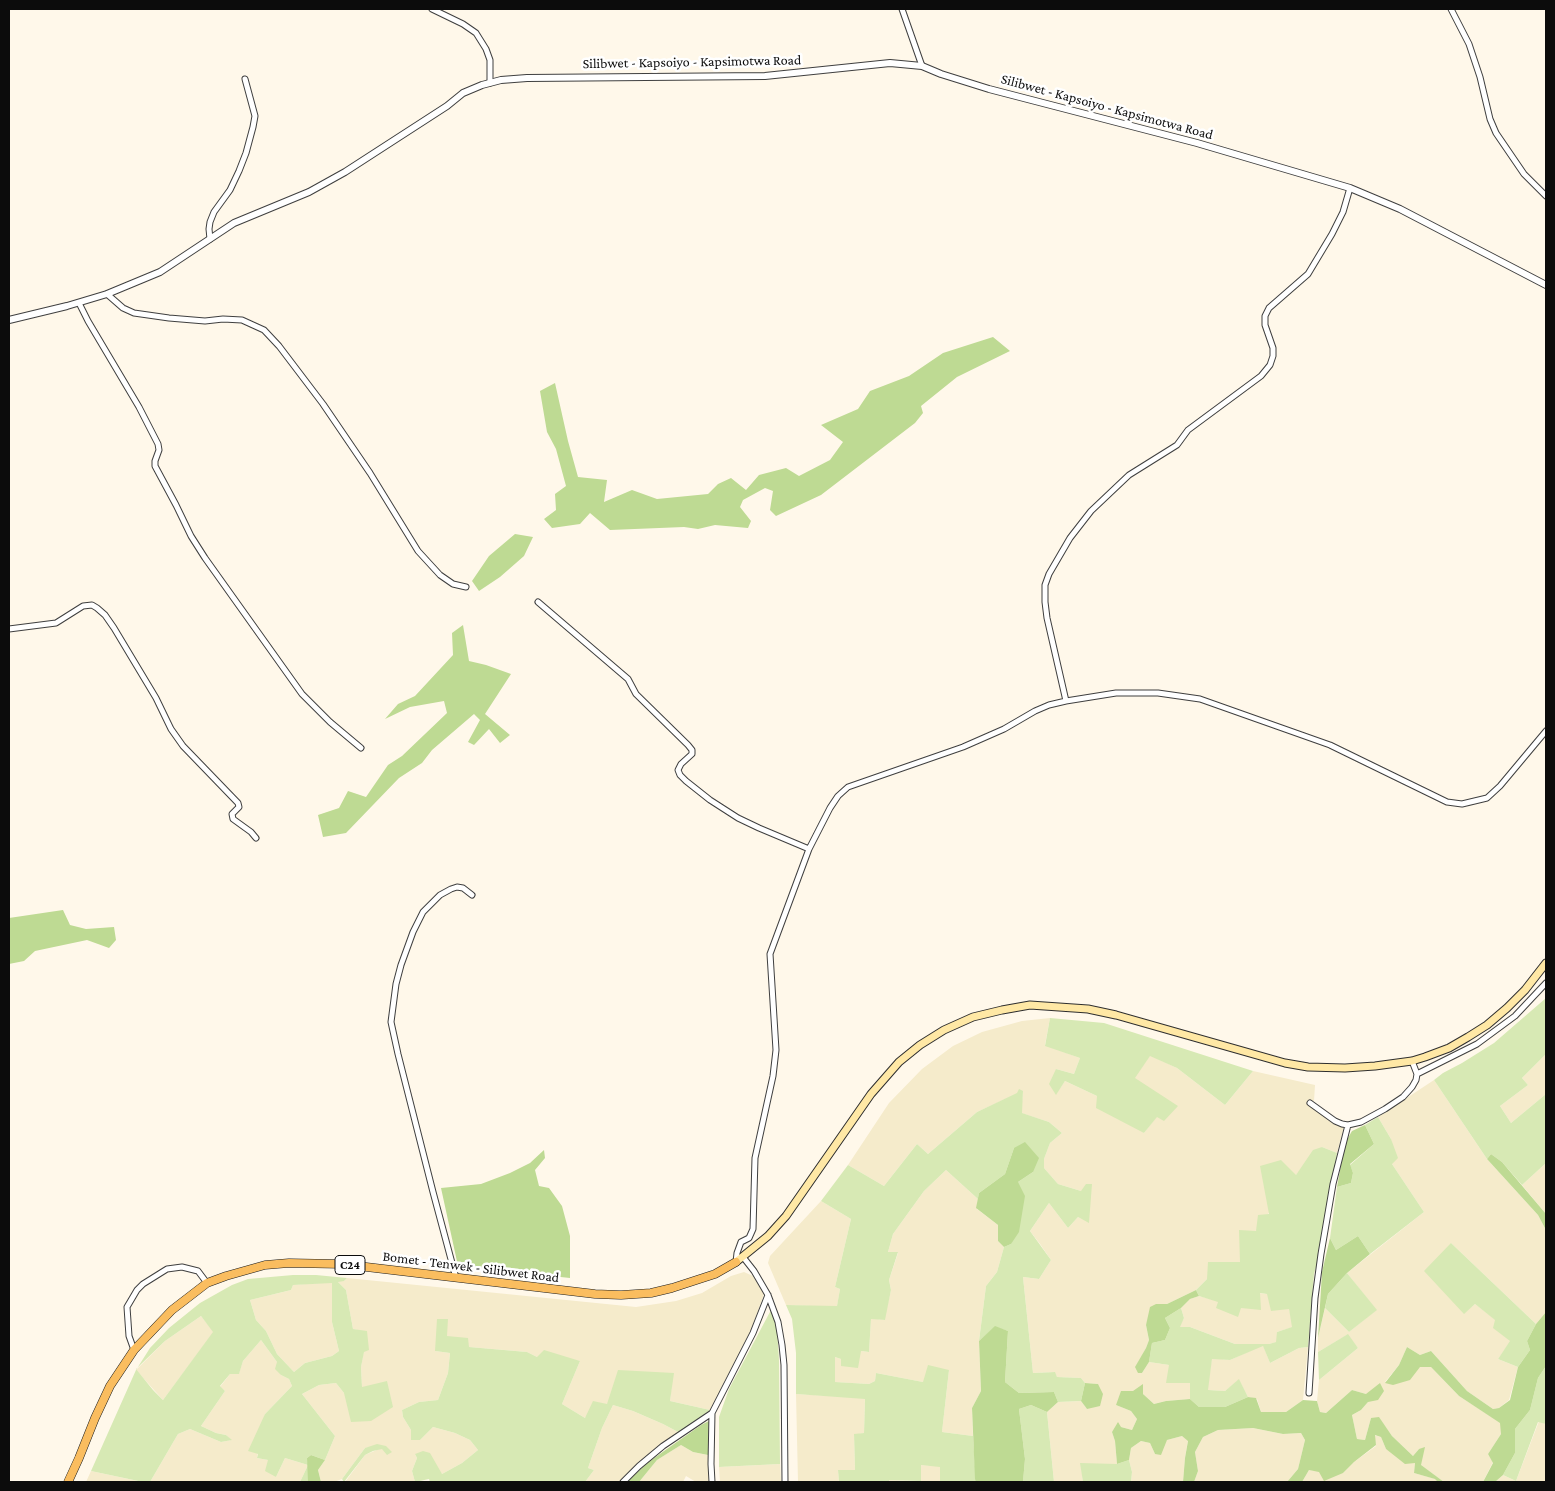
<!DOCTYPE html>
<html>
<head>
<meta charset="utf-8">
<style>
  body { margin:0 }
  #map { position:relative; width:1555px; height:1491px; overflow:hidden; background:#fff8ea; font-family:"Crimson Pro",serif }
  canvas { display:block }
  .frame { position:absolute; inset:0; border:10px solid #0c0c0c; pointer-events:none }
</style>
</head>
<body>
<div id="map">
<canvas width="1555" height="1491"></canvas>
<div class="frame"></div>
</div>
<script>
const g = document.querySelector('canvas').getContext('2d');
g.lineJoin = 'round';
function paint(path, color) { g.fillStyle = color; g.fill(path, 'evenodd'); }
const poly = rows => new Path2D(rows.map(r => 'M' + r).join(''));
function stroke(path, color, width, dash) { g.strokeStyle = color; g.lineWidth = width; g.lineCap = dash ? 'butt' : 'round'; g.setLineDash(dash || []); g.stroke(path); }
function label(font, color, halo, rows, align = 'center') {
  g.font = font + ' "Crimson Pro",serif'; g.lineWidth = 5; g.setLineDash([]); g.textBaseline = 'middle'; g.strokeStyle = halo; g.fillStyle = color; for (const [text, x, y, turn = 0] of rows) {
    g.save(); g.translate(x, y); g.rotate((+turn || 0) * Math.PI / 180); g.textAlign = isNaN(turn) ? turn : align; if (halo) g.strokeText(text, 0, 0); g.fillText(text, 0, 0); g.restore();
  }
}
paint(poly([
  [1050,1018,1045,1045,1080,1058,1074,1074,1056,1069,1056,1094,1065,1081,1097,1096,1144,1133,1157,1116,1134,1078,1150,1055,1177,1068,1225,1105,1253,1071,1315,1085,1314,1101,1308,1100,1307,1103,1330,1121,1344,1127,1337,1153,1322,1147,1296,1175,1256,1231,1241,1262,1207,1279,1196,1290,1167,1304,1156,1304,1146,1325,1149,1340,1146,1348,1136,1367,1142,1373,1149,1362,1169,1365,1190,1383,1190,1399,1166,1401,1154,1404,1143,1394,1116,1405,1131,1411,1137,1419,1132,1430,1121,1427,1112,1432,1115,1441,1117,1464,1081,1464,1083,1482,1054,1482,1047,1412,1058,1402,1081,1401,1087,1409,1098,1384,1085,1383,1081,1378,1057,1377,1054,1372,1033,1373,1023,1277,1039,1279,1051,1260,1040,1244,1030,1231,1049,1203,1068,1228,1078,1217,1089,1222,1081,1191,1058,1184,1044,1168,1044,1159,1050,1143,1062,1133,1049,1122,1021,1113,1023,1091,977,1112,928,1154,917,1144,884,1186,848,1165,889,1103,922,1069,953,1046,982,1032,1022,1021],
  [1546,1054,1546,1094,1511,1123,1500,1106,1528,1085,1522,1078],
  [1434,1080,1487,1159,1538,1215,1546,1230,1546,1312,1536,1324,1451,1243,1464,1313,1475,1304,1496,1320,1494,1328,1511,1341,1498,1359,1518,1367,1509,1400,1499,1408,1493,1409,1467,1391,1431,1351,1420,1355,1407,1347,1399,1365,1385,1382,1420,1367,1431,1367,1459,1396,1501,1423,1501,1434,1488,1454,1493,1462,1483,1482,1444,1482,1420,1465,1419,1449,1413,1456,1392,1436,1379,1418,1371,1418,1365,1440,1357,1439,1352,1415,1361,1410,1368,1402,1366,1394,1352,1390,1326,1413,1320,1412,1317,1401,1319,1380,1358,1348,1347,1335,1318,1352,1318,1338,1325,1308,1349,1332,1376,1310,1347,1273,1424,1212,1392,1164,1391,1139,1378,1117],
  [1546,1163,1546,1214,1522,1185],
  [946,1170,978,1199,977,1209,998,1225,998,1241,1004,1247,997,1272,986,1286,979,1341,981,1391,972,1408,973,1436,942,1432,949,1370,923,1382,876,1373,875,1381,869,1384,834,1382,835,1357,841,1359,861,1351,869,1352,871,1318,884,1320,891,1290,889,1280,898,1253,888,1252,893,1234,924,1191],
  [821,1201,851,1219,835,1287,840,1289,837,1307,786,1305,768,1263,770,1256],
  [744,1272,753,1276,764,1294,751,1330,710,1410,670,1401,673,1373,607,1404,585,1418,562,1404,580,1361,537,1357,527,1352,469,1347,435,1351,450,1353,448,1373,438,1400,419,1402,402,1410,403,1417,411,1430,420,1440,433,1427,455,1433,470,1440,478,1450,462,1463,442,1474,415,1454,417,1458,412,1471,415,1482,345,1482,365,1455,386,1446,365,1448,342,1479,334,1482,321,1482,318,1470,325,1460,335,1436,302,1394,319,1385,336,1383,344,1393,362,1387,361,1367,367,1332,353,1329,346,1290,337,1281,344,1281,347,1278,636,1307,676,1301,702,1293,731,1276],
  [332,1282,332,1322,339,1351,332,1356,305,1363,294,1372,277,1354,266,1331,256,1320,250,1300,291,1290,293,1285],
  [1259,1293,1267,1294,1289,1308,1293,1327,1277,1332,1277,1342,1269,1344,1235,1344,1190,1327,1179,1327,1184,1318,1181,1308,1190,1299,1199,1296,1241,1307],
  [201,1316,214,1332,163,1400,136,1370,165,1341],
  [261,1340,277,1362,281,1375,289,1379,292,1386,265,1414,257,1458,268,1460,276,1477,285,1458,308,1465,300,1482,150,1482,178,1434,190,1429,221,1442,231,1440,226,1435,216,1433,201,1426,225,1391,220,1387,230,1374,239,1373,243,1361],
  [1263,1345,1270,1363,1299,1348,1308,1347,1303,1400,1286,1412,1261,1412,1257,1399,1248,1397,1239,1380,1225,1391,1207,1390,1212,1358,1230,1360],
  [796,1394,865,1398,864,1433,854,1435,855,1470,838,1470,839,1482,798,1482],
  [613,1405,633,1411,663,1424,680,1433,662,1445,635,1466,620,1482,585,1482,594,1470,588,1468,602,1428],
  [1539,1421,1546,1424,1546,1482,1495,1482,1503,1475,1516,1481],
  [1253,1428,1283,1434,1301,1433,1305,1440,1298,1469,1287,1482,1194,1482,1198,1471,1195,1452,1203,1437,1218,1430],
  [1374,1435,1381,1437,1386,1449,1415,1463,1414,1473,1436,1479,1438,1482,1302,1482,1309,1470,1343,1473,1354,1462,1376,1446],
  [1182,1436,1188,1440,1185,1458,1183,1482,1131,1482,1132,1472,1129,1460,1131,1448,1141,1441,1150,1443,1155,1454,1167,1440],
  [681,1445,693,1452,708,1455,710,1482,696,1482,686,1476,683,1482,639,1482,657,1460],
  [780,1464,781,1482,720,1482,719,1467],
  [920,1465,940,1466,940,1481,932,1481,932,1482,889,1482,889,1480,921,1481],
  [91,1471,143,1482,86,1482]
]), '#f5ebcb');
paint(poly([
  [1546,998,1546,1054,1522,1078,1528,1085,1500,1106,1511,1123,1546,1094,1546,1163,1522,1185,1502,1162,1491,1154,1487,1159,1434,1080,1443,1073,1462,1063,1494,1043],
  [1050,1018,1104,1023,1253,1071,1225,1105,1177,1068,1150,1056,1135,1078,1178,1106,1164,1121,1157,1117,1144,1133,1096,1108,1097,1096,1065,1081,1056,1095,1049,1084,1056,1069,1074,1074,1080,1058,1045,1046],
  [1019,1089,1023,1091,1022,1113,1049,1122,1062,1133,1050,1143,1044,1159,1044,1168,1058,1184,1081,1191,1086,1184,1092,1184,1089,1223,1078,1217,1068,1228,1049,1203,1030,1231,1051,1260,1039,1279,1023,1277,1033,1373,1055,1372,1057,1377,1081,1378,1085,1383,1081,1401,1058,1402,1054,1392,1019,1393,1005,1382,1008,1331,995,1327,979,1341,986,1286,997,1272,1004,1247,1011,1244,1018,1182,1033,1172,1014,1148,1005,1174,979,1193,978,1199,946,1170,924,1191,893,1234,888,1252,898,1252,889,1280,891,1290,885,1320,871,1319,869,1352,861,1351,858,1368,841,1366,841,1359,835,1357,835,1382,869,1384,875,1381,876,1373,923,1382,928,1365,949,1370,942,1432,973,1436,976,1482,932,1482,932,1481,940,1481,940,1467,921,1465,921,1481,889,1480,889,1482,839,1482,838,1470,855,1470,854,1434,864,1433,865,1399,796,1394,796,1353,792,1319,786,1305,837,1306,840,1289,835,1287,851,1219,821,1201,848,1165,884,1186,917,1144,928,1154,977,1112,1017,1093],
  [1378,1117,1391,1139,1398,1158,1392,1164,1424,1212,1370,1254,1358,1236,1336,1250,1330,1238,1337,1187,1351,1183,1353,1173,1350,1165,1374,1144,1365,1125],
  [1322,1147,1337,1153,1322,1246,1314,1274,1308,1347,1299,1348,1270,1363,1263,1346,1230,1360,1212,1359,1208,1390,1225,1391,1239,1379,1248,1397,1225,1407,1199,1407,1190,1399,1190,1383,1166,1383,1169,1365,1149,1362,1152,1343,1165,1340,1170,1328,1165,1318,1181,1308,1184,1318,1180,1327,1190,1327,1235,1344,1269,1344,1276,1342,1277,1332,1292,1327,1289,1309,1271,1311,1267,1294,1260,1293,1261,1310,1241,1308,1238,1317,1216,1308,1218,1302,1199,1296,1196,1290,1207,1279,1208,1262,1240,1262,1239,1230,1256,1231,1258,1215,1269,1214,1260,1166,1281,1160,1296,1175,1313,1150],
  [1451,1243,1536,1324,1527,1341,1530,1350,1518,1367,1498,1359,1510,1341,1493,1328,1495,1320,1475,1304,1464,1314,1424,1271],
  [1347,1273,1377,1310,1349,1332,1325,1308,1328,1294],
  [293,1275,316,1275,347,1278,344,1281,338,1282,346,1290,353,1329,367,1331,369,1350,364,1352,361,1367,362,1387,387,1381,393,1407,371,1421,351,1422,344,1393,336,1383,319,1385,302,1394,335,1436,325,1460,311,1455,307,1458,308,1465,308,1482,300,1482,308,1465,285,1458,276,1477,265,1471,268,1460,257,1458,258,1454,248,1451,265,1414,292,1386,289,1379,281,1375,275,1369,277,1362,261,1340,243,1361,239,1374,230,1374,220,1386,225,1391,201,1426,216,1433,226,1435,232,1440,221,1442,190,1429,178,1434,150,1482,143,1482,91,1471,136,1370,150,1348,169,1328,200,1303,232,1285,248,1279],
  [332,1283,332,1322,339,1351,332,1356,305,1363,294,1372,277,1354,266,1331,256,1320,250,1300,291,1290,293,1285],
  [201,1316,213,1332,163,1400,153,1390,136,1369,165,1341],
  [771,1310,777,1329,779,1360,780,1464,719,1467,719,1417,729,1389],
  [437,1319,448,1319,447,1336,468,1338,469,1347,527,1352,537,1357,544,1350,580,1361,562,1404,585,1418,593,1401,607,1404,618,1370,674,1373,670,1401,710,1410,680,1433,663,1424,633,1411,613,1405,602,1428,588,1468,594,1470,585,1482,430,1482,429,1479,415,1482,412,1471,417,1458,415,1454,423,1451,430,1453,442,1474,462,1463,478,1450,470,1440,455,1433,433,1427,420,1440,411,1440,411,1430,403,1417,402,1410,419,1402,438,1400,448,1373,450,1353,435,1351],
  [1348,1334,1358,1348,1319,1380,1318,1352],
  [1546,1366,1546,1424,1538,1422,1516,1481,1503,1475,1515,1453,1515,1429,1530,1410,1538,1378],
  [1031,1405,1047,1412,1054,1482,1023,1482,1025,1459,1019,1409],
  [377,1444,386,1446,392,1452,387,1455,382,1449,373,1451,365,1455,344,1482,342,1479,365,1448],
  [1129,1460,1132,1472,1131,1482,1083,1482,1080,1463,1117,1464]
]), '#d7e9b4');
paint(poly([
  [993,337,1010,351,957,377,921,406,923,413,915,423,821,495,776,516,770,510,773,491,765,488,743,500,740,507,751,521,748,528,715,525,698,529,684,527,610,530,590,513,580,524,552,528,544,519,556,510,555,494,566,486,556,449,547,432,540,391,555,383,568,441,578,477,607,480,604,502,632,490,657,499,708,494,718,484,731,478,746,490,759,475,786,468,799,476,830,460,843,442,821,425,858,409,870,391,909,376,943,353],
  [515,534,533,537,524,556,500,577,479,591,472,581,489,556],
  [463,625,469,661,486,665,511,674,485,714,510,735,500,743,489,729,474,745,468,742,480,720,474,714,432,750,422,763,399,778,346,833,323,837,318,815,339,808,348,791,366,797,388,765,402,756,447,713,444,701,410,707,385,719,398,704,415,696,453,655,452,633],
  [63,910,70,925,86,929,114,927,116,940,109,948,87,940,35,951,24,961,9,964,9,918],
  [1365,1125,1374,1144,1350,1164,1353,1173,1351,1183,1337,1187,1345,1143,1352,1131],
  [1025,1142,1039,1158,1033,1172,1018,1182,1025,1196,1019,1232,1011,1244,1004,1247,998,1241,998,1225,976,1208,979,1193,1005,1174,1014,1148],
  [544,1150,545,1158,535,1170,539,1186,549,1188,562,1206,570,1236,570,1278,458,1266,441,1188,481,1184,510,1173,530,1163],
  [1491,1154,1502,1162,1546,1214,1546,1230,1538,1215,1487,1159],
  [1358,1236,1370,1254,1347,1273,1328,1294,1318,1338,1322,1272,1330,1238,1336,1250],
  [1196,1290,1199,1296,1190,1299,1181,1308,1165,1318,1170,1328,1165,1340,1152,1343,1149,1362,1142,1373,1138,1373,1135,1367,1146,1348,1149,1340,1146,1325,1150,1307,1156,1304,1167,1304],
  [1546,1312,1546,1366,1538,1378,1530,1410,1515,1429,1515,1453,1503,1475,1495,1482,1483,1482,1493,1463,1488,1454,1501,1434,1500,1423,1459,1396,1431,1367,1420,1367,1410,1380,1393,1385,1385,1383,1399,1365,1407,1347,1420,1355,1431,1351,1467,1391,1493,1409,1499,1408,1510,1400,1518,1367,1530,1350,1527,1341,1536,1324],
  [995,1326,1008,1331,1005,1382,1019,1393,1054,1392,1058,1402,1047,1412,1031,1405,1019,1409,1025,1459,1023,1482,976,1482,975,1479,972,1408,981,1391,979,1341],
  [1085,1383,1098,1384,1103,1394,1100,1406,1087,1409,1081,1401],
  [1380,1383,1384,1391,1378,1400,1368,1402,1361,1410,1352,1415,1357,1439,1365,1440,1371,1418,1379,1417,1392,1436,1413,1456,1419,1449,1425,1447,1421,1465,1444,1482,1438,1482,1435,1479,1414,1473,1415,1463,1405,1464,1386,1449,1381,1437,1375,1435,1376,1445,1354,1462,1343,1473,1324,1481,1319,1472,1309,1470,1302,1482,1287,1482,1298,1469,1305,1440,1301,1433,1283,1434,1253,1428,1218,1430,1203,1437,1195,1452,1198,1471,1194,1482,1183,1482,1185,1458,1188,1441,1182,1436,1167,1440,1161,1455,1155,1454,1150,1443,1141,1441,1131,1448,1129,1460,1117,1464,1115,1441,1112,1432,1118,1422,1121,1427,1132,1430,1137,1419,1131,1411,1116,1405,1121,1391,1133,1391,1143,1384,1143,1394,1154,1404,1166,1401,1190,1399,1199,1407,1225,1407,1248,1397,1256,1398,1261,1412,1286,1412,1303,1400,1317,1401,1320,1412,1326,1413,1352,1390,1366,1394],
  [709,1421,708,1455,693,1452,681,1445,657,1460,639,1482,627,1482,647,1463,701,1425],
  [311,1455,325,1460,318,1470,321,1482,308,1482,307,1458]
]), '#beda93');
const minor = poly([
  [432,9,463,24,476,33,486,49,490,60,490,83],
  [902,9,922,66],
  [1451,9,1469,44,1480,77,1490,119,1496,133,1524,174,1546,196],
  [210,239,209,229,210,222,214,212,230,190,239,171,246,153,253,127,255,116,245,79],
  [107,294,123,308,134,313,169,318,205,321,223,319,242,320,264,330,279,346,323,404,370,473,418,551,440,575,453,584,466,587],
  [79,303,88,321,139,407,158,444,159,450,155,461,155,466,176,505,191,536,205,558,302,694,330,722,361,748],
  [538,602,628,679,636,694,688,745,692,750,692,754,681,764,678,770,680,775,686,781,710,800,738,818,759,828,809,849],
  [9,629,56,623,83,606,92,605,97,608,105,615,114,628,156,698,171,729,183,746,238,803,239,807,232,814,233,819,251,832,256,838],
  [1066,701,1047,618,1045,602,1045,585,1049,574,1070,538,1091,511,1129,475,1177,445,1188,430,1261,376,1270,365,1273,356,1273,348,1265,325,1265,316,1269,308,1308,274,1332,234,1343,212,1350,188],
  [1417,1074,1477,1044,1515,1016,1546,983],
  [1310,1103,1335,1121,1342,1124,1348,1125,1361,1122,1385,1109,1403,1097,1412,1087,1416,1080,1417,1074,1412,1061],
  [743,1257,754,1271,768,1295,778,1322,782,1345,784,1365,785,1482],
  [736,1262,737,1253,741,1242,749,1238,753,1229,755,1158,773,1076,776,1050,770,954,809,849,830,808,838,796,848,787,963,747,1004,729,1035,711,1049,705,1066,701,1116,693,1158,693,1200,699,1330,745,1447,802,1462,804,1487,798,1500,786,1546,731],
  [456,1278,433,1192,398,1054,391,1022,396,984,401,965,413,932,423,912,440,895,451,889,457,887,463,888,472,895],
  [134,1350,129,1336,127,1307,137,1290,143,1284,167,1269,182,1267,198,1271,207,1283],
  [1309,1393,1315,1298,1321,1254,1333,1184,1348,1125],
  [623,1482,639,1466,663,1446,712,1413],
  [712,1482,711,1464,712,1413,753,1333,768,1295]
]);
const tertiary = poly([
  [9,320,67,306,107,294,160,272,234,223,309,192,345,172,447,106,463,93,482,85,501,80,527,78,765,76,890,63,922,66,941,74,989,89,1197,143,1350,188,1400,209,1546,285]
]);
const secondary = poly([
  [736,1262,768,1236,786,1216,871,1094,899,1062,920,1045,944,1030,973,1017,1002,1010,1030,1005,1088,1009,1116,1015,1285,1063,1308,1067,1345,1068,1375,1066,1412,1061,1425,1057,1449,1048,1468,1037,1487,1025,1507,1008,1525,990,1546,963]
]);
const primary = poly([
  [68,1482,79,1458,95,1418,110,1386,134,1350,172,1310,207,1283,226,1276,265,1265,289,1263,341,1264,595,1294,621,1295,651,1293,672,1288,715,1274,736,1262]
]);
stroke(minor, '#3f3f3f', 7);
stroke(tertiary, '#3f3f3f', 8);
stroke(secondary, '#2e2e2e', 9);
stroke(primary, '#1d1d1d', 9);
stroke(minor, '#fff', 5);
stroke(tertiary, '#fff', 6);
stroke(secondary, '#ffe8a5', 7);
stroke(primary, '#fabd5f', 8);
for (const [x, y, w] of [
  [350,1265,30]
]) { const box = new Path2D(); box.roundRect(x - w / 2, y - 9.5, w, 19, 4); g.fillStyle = '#fff'; g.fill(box); stroke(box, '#0c0c0c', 1); }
label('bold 12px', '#0c0c0c', null, [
  ["C24",350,1265]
]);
label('14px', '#0c0c0c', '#fff', [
  ["Silibwet - Kapsoiyo - Kapsimotwa Road",692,62,-1],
  ["Silibwet - Kapsoiyo - Kapsimotwa Road",1107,107,15],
  ["Bomet - Tenwek - Silibwet Road",471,1267,7]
]);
</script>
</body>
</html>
